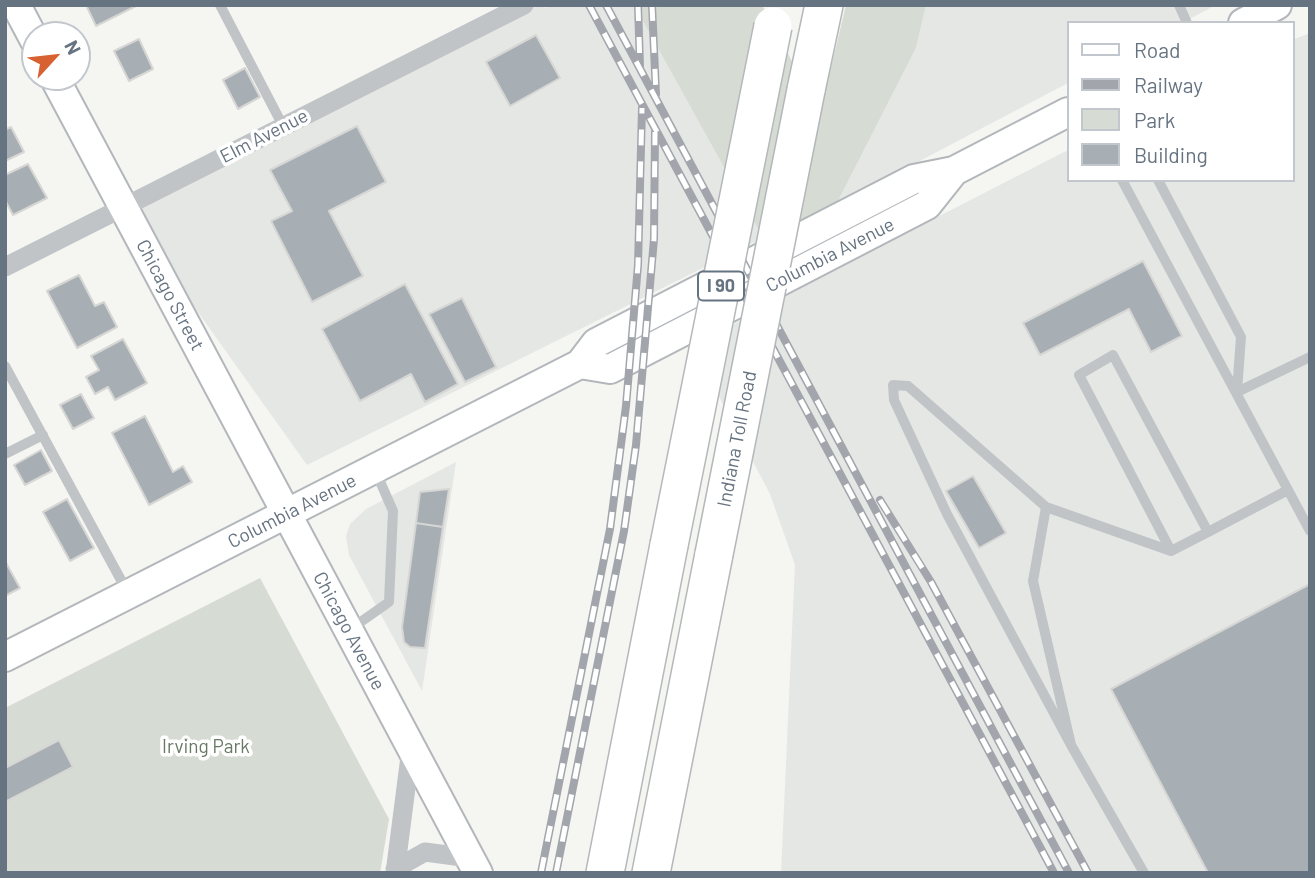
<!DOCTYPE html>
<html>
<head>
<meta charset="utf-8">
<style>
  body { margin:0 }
  #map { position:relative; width:1315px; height:878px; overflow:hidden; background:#f5f5f2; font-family:Barlow,sans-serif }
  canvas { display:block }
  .frame { position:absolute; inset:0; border:7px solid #667381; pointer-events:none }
  .legend { position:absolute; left:1067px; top:21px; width:228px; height:161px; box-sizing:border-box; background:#fff; border:2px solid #c2c7cd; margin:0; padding:9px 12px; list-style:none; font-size:21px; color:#667381 }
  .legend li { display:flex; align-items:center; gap:14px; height:35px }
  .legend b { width:35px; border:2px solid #c2c7cd }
  .north { position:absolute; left:21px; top:21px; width:70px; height:70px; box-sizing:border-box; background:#fff; border:2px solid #c2c7cd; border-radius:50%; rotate:63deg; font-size:19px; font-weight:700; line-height:28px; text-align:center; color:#667381 }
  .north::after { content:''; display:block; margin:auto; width:24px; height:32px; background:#d76130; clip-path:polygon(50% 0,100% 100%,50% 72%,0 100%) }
</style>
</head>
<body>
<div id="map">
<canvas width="1315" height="878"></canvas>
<div class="frame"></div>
<ul class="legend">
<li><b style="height:9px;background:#fff"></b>Road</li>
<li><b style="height:9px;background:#a2a6ac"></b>Railway</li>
<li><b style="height:19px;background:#d6dcd3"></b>Park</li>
<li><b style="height:19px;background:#a8afb4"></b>Building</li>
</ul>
<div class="north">N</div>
</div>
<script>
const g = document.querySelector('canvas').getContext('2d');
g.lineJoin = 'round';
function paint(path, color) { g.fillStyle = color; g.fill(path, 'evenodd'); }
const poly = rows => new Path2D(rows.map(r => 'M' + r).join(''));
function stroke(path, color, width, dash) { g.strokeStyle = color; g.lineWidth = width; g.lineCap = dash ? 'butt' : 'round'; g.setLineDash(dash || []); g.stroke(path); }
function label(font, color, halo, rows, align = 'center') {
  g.font = font + ' Barlow,sans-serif'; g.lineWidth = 7; g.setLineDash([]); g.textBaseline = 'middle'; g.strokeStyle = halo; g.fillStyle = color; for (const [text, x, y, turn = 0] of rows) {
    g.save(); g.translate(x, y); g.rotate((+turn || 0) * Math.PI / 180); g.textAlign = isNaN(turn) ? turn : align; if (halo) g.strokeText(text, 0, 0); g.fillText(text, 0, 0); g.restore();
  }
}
paint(poly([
  [524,5,543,5,545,8,551,5,634,5,763,238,307,465,123,207],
  [926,5,1216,5,1182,23,1068,23,1068,83,836,205,916,48],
  [1310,33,1310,873,781,873,795,565,770,494,693,347,801,287,1068,150,1068,180,1292,180,1292,40],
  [456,462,422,691,349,555,346,536,350,524,366,509]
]), '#e5e7e5');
paint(poly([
  [634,5,762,5,820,114,846,5,926,5,916,48,836,205,763,238],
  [260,578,389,819,380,873,5,873,5,708]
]), '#d6dcd3');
const building = poly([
  [86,5,138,5,96,26,86,5],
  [536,35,560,78,510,106,486,62,536,35],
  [139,39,153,69,129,81,114,51,139,39],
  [245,68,260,97,238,109,223,80,245,68],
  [357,126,386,182,329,211,363,276,312,302,271,221,292,211,270,170,357,126],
  [11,127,24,152,5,161,5,130,11,127],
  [28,164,47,198,13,215,5,200,5,175,28,164],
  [1143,261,1182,336,1151,352,1129,309,1040,355,1023,323,1143,261],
  [79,275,95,306,104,302,117,327,77,348,47,291,79,275],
  [405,284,458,384,425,402,411,374,360,401,322,329,405,284],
  [462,298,496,367,465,382,429,314,462,298],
  [123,339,147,383,115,400,108,387,95,394,86,377,99,370,91,356,123,339],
  [81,394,94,418,73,429,60,405,81,394],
  [145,416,173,472,183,466,192,482,149,505,112,433,145,416],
  [41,450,52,471,25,485,14,465,41,450],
  [973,476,1006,533,979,548,946,491,973,476],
  [449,489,443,527,416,523,420,492,449,489],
  [67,499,94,548,70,561,43,512,67,499],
  [416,523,443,527,425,648,410,647,404,642,402,627,416,523],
  [5,561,20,588,5,596,5,561],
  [1310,584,1310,873,1208,873,1111,689,1310,584],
  [59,740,73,767,5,802,5,768,59,740]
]);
paint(building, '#a8afb4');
stroke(building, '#d6d6d4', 2);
const secondary = poly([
  [16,5,35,41],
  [1243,23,1277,5],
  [54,77,478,873],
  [580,364,610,369,759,292,927,205,954,171],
  [5,657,580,364,596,343,914,179,954,171,1068,112]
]);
const highway = poly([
  [806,90,824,5],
  [605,873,669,545],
  [651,873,714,554]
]);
stroke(secondary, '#b3b7bb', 32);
stroke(highway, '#b5b8bb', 40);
stroke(poly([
  [220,5,283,126],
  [1179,5,1187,23],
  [1122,180,1310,531],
  [1158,180,1241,337,1237,391],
  [5,366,128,593],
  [1237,392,1310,357],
  [5,454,43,435],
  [1046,507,1033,581,1071,745,1144,873],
  [1208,532,1113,355,1079,375,1171,551,1208,532,1288,490],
  [352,628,389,602,393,511,375,470],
  [1071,745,947,514,894,400,893,385,908,386,1046,507,1171,551]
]), '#c0c4c7', 10);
stroke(poly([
  [5,267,524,5],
  [395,869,425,852,470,858],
  [395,873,411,749]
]), '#c0c4c7', 19);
stroke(secondary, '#fff', 28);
stroke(highway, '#fff', 37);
const rail = poly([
  [589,5,1054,873],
  [606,5,1069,873],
  [638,5,640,66],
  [652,5,656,94],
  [880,500,931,582,1088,873],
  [541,873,610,529,626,406,638,265,642,108],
  [556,873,624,531,636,445,654,239,655,132]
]);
stroke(rail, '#a2a6ac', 8);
stroke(rail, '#fff', 5, [16]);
const highwayBridge = poly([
  [669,545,773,26],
  [714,554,806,90]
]);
stroke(highwayBridge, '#b5b8bb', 40, []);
stroke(highwayBridge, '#fff', 37);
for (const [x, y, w] of [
  [721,286,46]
]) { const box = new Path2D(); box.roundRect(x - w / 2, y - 14.5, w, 29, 5); g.fillStyle = '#fff'; g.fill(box); stroke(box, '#667381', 2); }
label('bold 18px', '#667381', null, [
  ["I 90",721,286]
]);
label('19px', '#667381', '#fff', [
  ["Elm Avenue",264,136,-27],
  ["Columbia Avenue",830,255,-27],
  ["Chicago Street",170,295,62],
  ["Indiana Toll Road",737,439,-79],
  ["Columbia Avenue",292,511,-27],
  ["Chicago Avenue",349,631,62]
]);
label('19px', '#677864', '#fff', [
  ["Irving Park",206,747]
]);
</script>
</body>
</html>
